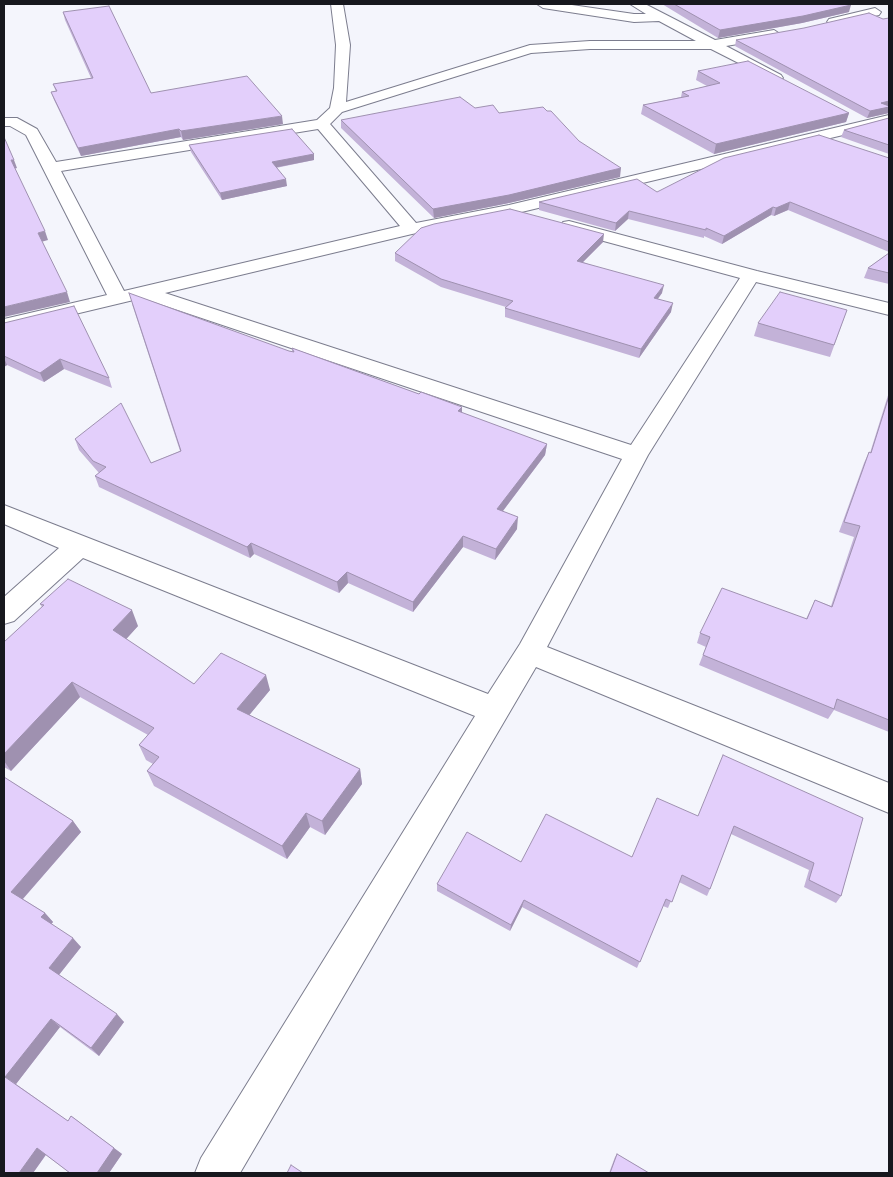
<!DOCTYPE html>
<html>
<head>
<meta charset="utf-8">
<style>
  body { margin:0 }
  #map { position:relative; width:893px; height:1177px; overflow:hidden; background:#f4f5fc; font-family:"Roboto Condensed",sans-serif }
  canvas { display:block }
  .frame { position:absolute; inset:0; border:5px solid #17181e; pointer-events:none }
</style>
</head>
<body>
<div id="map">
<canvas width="893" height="1177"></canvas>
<div class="frame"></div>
</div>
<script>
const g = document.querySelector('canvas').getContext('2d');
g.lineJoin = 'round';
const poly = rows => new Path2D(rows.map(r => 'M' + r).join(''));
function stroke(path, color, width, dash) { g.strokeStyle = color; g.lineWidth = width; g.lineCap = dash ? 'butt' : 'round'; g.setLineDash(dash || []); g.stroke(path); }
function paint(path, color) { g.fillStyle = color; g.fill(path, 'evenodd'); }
const minor = poly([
  [331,4,343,4,350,45,346,102,530,45,590,41,696,41,659,21,634,22,543,8,537,4,565,4,634,14,646,14,630,4,645,4,715,40,774,30,780,34,774,38,726,46,781,75,783,78,776,82,711,49,590,49,531,53,342,112,330,124,416,223,509,205,889,115,889,124,509,215,412,234,165,293,631,445,740,278,563,230,560,226,563,222,569,221,757,271,889,303,889,315,756,282,648,455,547,647,889,783,889,813,536,667,240,1173,195,1173,201,1158,475,716,83,558,14,621,4,624,4,597,59,548,4,524,4,505,488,694,520,644,622,459,142,298,4,331,4,319,107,295,26,135,10,126,4,126,4,118,17,118,37,129,56,162,317,120,330,108,334,88,336,45,331,4],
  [318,129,400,226,124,291,61,171,318,129],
  [875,8,881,12,879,15,833,26,827,22,829,19,875,8]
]);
stroke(minor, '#7c7d8e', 2);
paint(minor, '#fff');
paint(poly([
  [662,4,848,4,849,12,802,23,718,38],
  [63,12,151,93,283,124,183,140,181,137,81,156,54,100,51,92,56,92,53,84,91,78,65,20],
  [883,19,889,113,867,118,735,46,736,40],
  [698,71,849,113,846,122,714,154,641,114,643,105,681,97,682,92,707,86,696,80],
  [475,108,499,113,579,141,620,177,509,203,434,218,341,128,341,120],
  [889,118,889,154,841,137,844,130],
  [189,145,314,154,314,160,276,168,287,186,222,200,191,152],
  [889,158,889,252,788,210,774,216,771,215,722,244,704,236,704,238,628,219,615,231,539,210,539,202,657,192],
  [603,242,583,262,662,293,658,299,671,312,639,358,505,317,505,308,506,307,441,287,395,261,395,253],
  [889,253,889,284,864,278,868,268],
  [132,304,289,351,292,351,292,348,419,394,462,407,462,413,547,444,545,455,503,511,517,529,495,560,463,547,413,612,348,583,339,593,254,554,250,558,99,487,95,476,99,473,79,450,75,439,151,463,180,451],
  [847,310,830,357,754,336,758,323],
  [4,323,109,378,112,388,64,369,44,382,7,365,4,367],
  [889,392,889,732,834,710,828,719,699,665,706,647,697,643,700,633,806,619,815,600,831,606,854,537,839,532,864,463,869,452,870,453],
  [40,604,138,626,126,639,194,684,270,690,249,715,360,769,362,784,325,835,310,827,287,859,154,786,147,771,153,764,146,760,139,745,148,735,80,697,11,771,4,767,4,642,42,607],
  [4,777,73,821,81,832,23,899,45,913,53,922,51,924,81,947,59,975,124,1022,99,1056,60,1027,16,1084,68,1121,71,1116,122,1154,109,1173,70,1173,46,1155,33,1173,4,1173],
  [697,816,863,818,841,896,836,903,804,887,809,870,731,834,710,889,707,896,679,882,668,908,663,906,637,968,522,907,510,931,437,891,437,884,521,862,632,857],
  [617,1154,649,1173,609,1173,615,1157]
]), '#c3b2d8');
paint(poly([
  [851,5,849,12,802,23,718,38,720,30],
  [889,101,889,113,867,118,870,111,881,103],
  [849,113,846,122,714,154,716,144],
  [282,116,283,124,183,140,181,131],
  [179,129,181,137,81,156,78,148],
  [314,154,314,160,273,168,272,162],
  [11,160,14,160,17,168,14,169],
  [621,168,620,177,509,203,434,218,433,209],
  [286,179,287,186,222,200,220,193],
  [790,202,788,210,774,216,776,208],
  [773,207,771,215,722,244,724,236],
  [629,211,628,219,615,231,616,223],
  [45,231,48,240,41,242,38,233],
  [604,234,603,242,576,269,577,261],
  [664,285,662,293,652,306,654,298],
  [67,292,70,302,4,317,4,307],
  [673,303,671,312,639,358,641,349],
  [4,358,7,365,4,367],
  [60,359,64,369,44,382,40,373],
  [462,407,462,418,458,411],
  [547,444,545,455,496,520,497,509],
  [518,517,517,529,495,560,496,549],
  [463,536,463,547,413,612,413,602],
  [251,543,254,554,250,558,247,547],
  [347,572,348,583,339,593,337,582],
  [132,610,138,626,120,646,113,630],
  [266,675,270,690,242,724,237,709],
  [72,682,80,697,11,771,4,761,4,754],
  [360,769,362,784,325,835,322,821],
  [306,813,310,827,287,859,282,846],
  [73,821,81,832,20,902,11,892],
  [524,900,522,907,510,931,511,925],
  [45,913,53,922,49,927,41,917],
  [73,938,81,947,58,976,49,968],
  [117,1014,124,1022,99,1056,91,1048],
  [51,1019,60,1027,16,1084,5,1077],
  [71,1116,122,1154,109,1173,97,1173],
  [37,1148,47,1153,33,1173,19,1173]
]), '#9f91b0');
const building = poly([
  [674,4,848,4,851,5,803,16,720,30,674,4],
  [109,6,151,93,247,76,282,116,181,131,179,129,78,148,51,92,57,91,53,84,93,78,63,12,109,6],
  [869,13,883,19,889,18,889,101,881,103,889,106,889,107,870,111,736,40,804,28,869,13],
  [748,61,849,113,716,144,643,105,689,96,682,92,720,83,698,71,748,61],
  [460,97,475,108,493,105,499,113,543,107,547,111,551,111,579,141,621,168,509,195,433,209,341,120,460,97],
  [889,118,889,145,844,130,889,118],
  [292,129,314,154,272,162,286,179,220,193,189,145,292,129],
  [819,135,889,158,889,242,790,202,776,208,773,207,724,236,706,228,706,230,629,211,616,223,539,202,637,179,657,192,724,158,819,135],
  [4,137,14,160,11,160,45,231,38,233,67,292,4,307,4,137],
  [510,209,604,234,577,261,664,285,654,298,673,303,641,349,505,308,513,301,441,279,395,253,421,228,434,224,510,209],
  [889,253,889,273,868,268,889,253],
  [780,292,847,310,834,345,758,323,780,292],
  [129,293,289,351,294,352,292,348,419,394,421,392,462,407,458,411,547,444,497,509,518,517,496,549,463,536,413,602,347,572,337,582,251,543,247,547,95,476,106,467,93,461,75,439,121,403,151,463,181,451,129,293],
  [74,306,109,378,60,359,40,373,4,356,4,323,74,306],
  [889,396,889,720,837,699,834,709,703,655,710,637,700,633,722,588,807,619,815,600,832,607,860,526,844,522,869,452,871,453,889,396],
  [68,579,132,610,113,630,194,684,221,653,266,675,237,709,360,769,322,821,306,813,282,846,147,771,159,757,139,745,154,728,72,682,4,754,4,642,44,605,40,604,68,579],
  [723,755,863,818,841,896,809,880,814,863,734,826,710,889,682,875,672,902,666,899,640,962,524,900,511,925,437,884,467,832,521,862,546,814,632,857,657,798,698,816,723,755],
  [4,777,73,821,11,892,45,913,41,917,73,938,49,968,117,1014,91,1048,51,1019,5,1077,68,1121,71,1116,114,1148,97,1173,70,1173,37,1148,19,1173,4,1173,4,777],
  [617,1154,649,1173,610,1173,617,1154],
  [291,1165,303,1173,287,1173,291,1165]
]);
paint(building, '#e3cffb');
stroke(building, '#9f91b0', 1);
</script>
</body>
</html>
